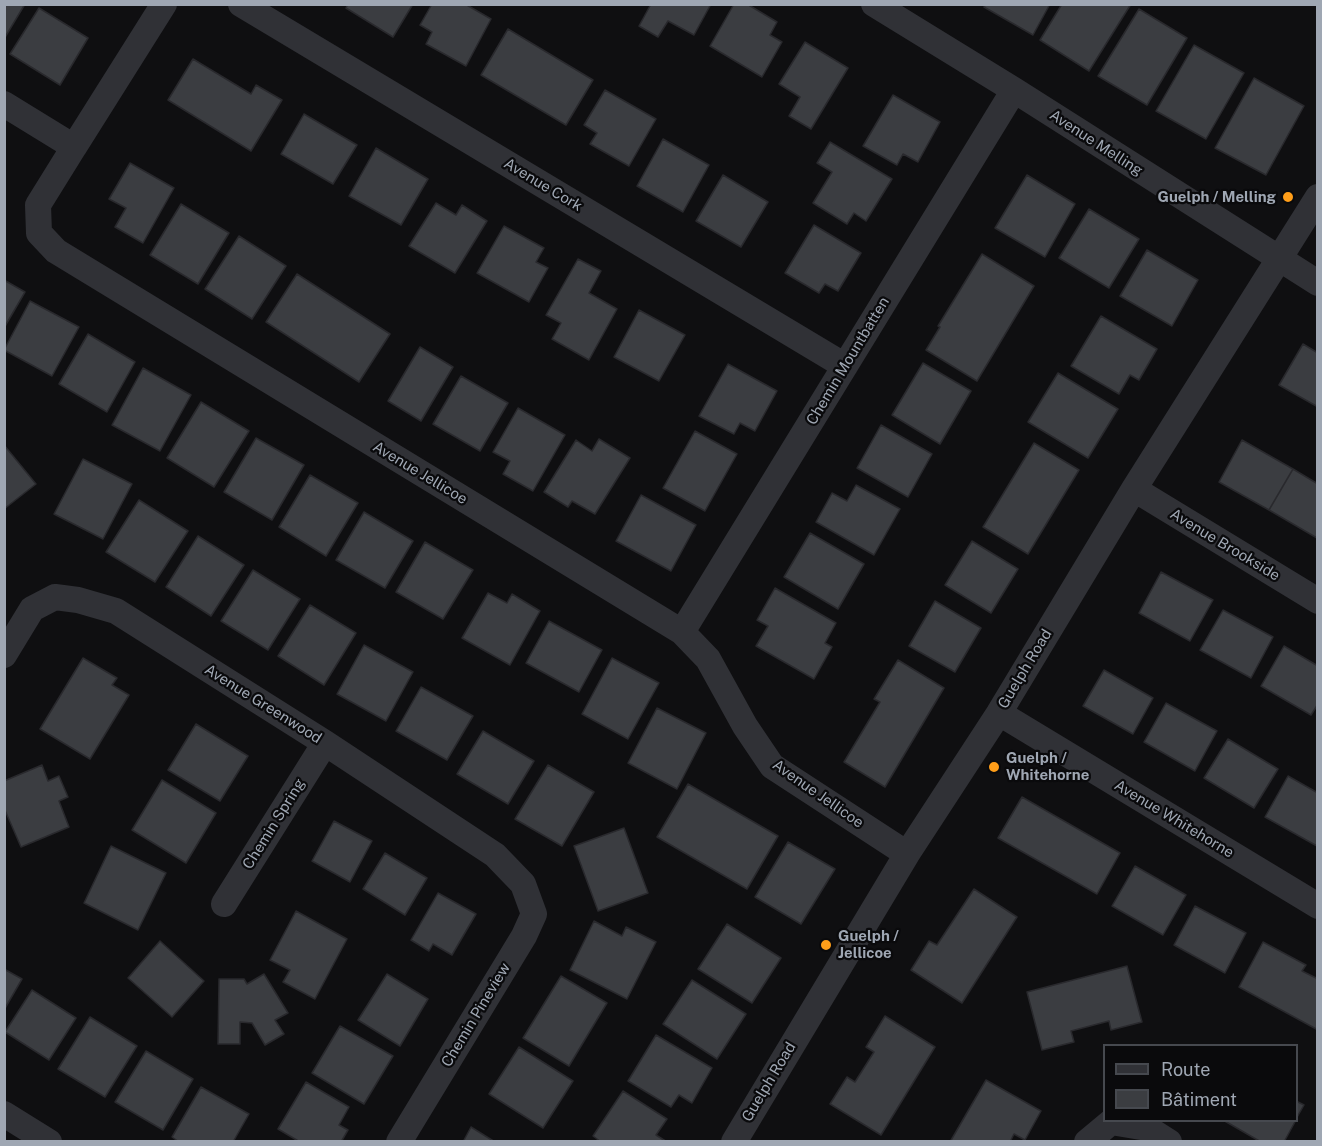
<!DOCTYPE html>
<html>
<head>
<meta charset="utf-8">
<style>
  body { margin:0 }
  #map { position:relative; width:1322px; height:1146px; overflow:hidden; background:#0f0f11; font-family:"Public Sans",sans-serif }
  canvas { display:block }
  .frame { position:absolute; inset:0; border:6px solid #9fa7b3; pointer-events:none }
  .legend { position:absolute; left:1103px; top:1044px; width:195px; height:78px; box-sizing:border-box; background:#0a0a0c; border:2px solid #46494f; margin:0; padding:8px 10px; list-style:none; font-size:18px; color:#9fa7b3 }
  .legend li { display:flex; align-items:center; gap:12px; height:30px }
  .legend b { width:30px; border:2px solid #46494f }
</style>
</head>
<body>
<div id="map">
<canvas width="1322" height="1146"></canvas>
<div class="frame"></div>
<ul class="legend">
<li><b style="height:8px;background:#303136"></b>Route</li>
<li><b style="height:16px;background:#3b3d41"></b>Bâtiment</li>
</ul>
</div>
<script>
const g = document.querySelector('canvas').getContext('2d');
g.lineJoin = 'round';
function paint(path, color) { g.fillStyle = color; g.fill(path, 'evenodd'); }
const poly = rows => new Path2D(rows.map(r => 'M' + r).join(''));
function stroke(path, color, width, dash) { g.strokeStyle = color; g.lineWidth = width; g.lineCap = dash ? 'butt' : 'round'; g.setLineDash(dash || []); g.stroke(path); }
function label(font, color, halo, rows, align = 'center') {
  g.font = font + ' "Public Sans",sans-serif'; g.lineWidth = 4.5; g.setLineDash([]); g.textBaseline = 'middle'; g.strokeStyle = halo; g.fillStyle = color; for (const [text, x, y, turn = 0] of rows) {
    g.save(); g.translate(x, y); g.rotate((+turn || 0) * Math.PI / 180); g.textAlign = isNaN(turn) ? turn : align; if (halo) g.strokeText(text, 0, 0); g.fillText(text, 0, 0); g.restore();
  }
}
const building = poly([
  [4,4,25,4,4,39,4,4],
  [348,4,413,4,393,37,346,8,348,4],
  [432,4,465,4,491,19,466,66,426,44,432,32,420,25,432,4],
  [651,4,711,4,694,35,668,21,658,37,639,26,651,4],
  [734,4,747,4,777,22,770,35,782,42,762,77,710,46,734,4],
  [986,4,1050,4,1033,35,984,7,986,4],
  [1062,4,1131,4,1089,71,1040,40,1062,4],
  [39,8,88,38,60,85,10,54,39,8],
  [1139,9,1187,38,1147,105,1098,76,1139,9],
  [508,29,593,80,566,125,481,75,508,29],
  [805,42,848,68,811,129,789,116,800,97,779,84,805,42],
  [1194,45,1244,73,1206,139,1156,111,1194,45],
  [193,59,251,94,256,85,282,100,251,151,168,100,193,59],
  [1254,78,1304,106,1266,175,1215,148,1254,78],
  [605,90,656,119,629,166,590,144,597,133,584,125,605,90],
  [893,95,940,122,918,162,903,154,897,165,863,146,893,95],
  [304,114,357,145,333,184,281,154,304,114],
  [663,139,709,165,683,212,637,186,663,139],
  [830,142,892,179,866,221,854,213,847,224,813,203,832,172,817,163,830,142],
  [376,148,428,179,401,225,349,196,376,148],
  [130,163,174,188,143,243,115,227,126,208,109,199,130,163],
  [723,175,768,202,741,247,696,221,723,175],
  [1027,175,1075,204,1045,257,995,228,1027,175],
  [436,203,456,215,462,205,487,221,455,273,409,246,436,203],
  [181,204,229,233,198,284,150,255,181,204],
  [1089,209,1139,239,1109,288,1059,258,1089,209],
  [814,225,861,253,838,291,825,284,819,293,785,273,814,225],
  [504,226,544,248,536,262,548,268,529,302,477,273,504,226],
  [239,236,286,266,252,319,205,289,239,236],
  [1147,250,1198,280,1172,326,1120,296,1147,250],
  [982,254,1034,286,977,381,926,350,940,327,938,326,982,254],
  [578,259,601,271,589,293,617,309,589,360,552,339,561,323,546,315,578,259],
  [297,274,390,334,359,382,266,322,297,274],
  [4,280,25,292,4,328,4,280],
  [30,301,79,327,52,376,4,350,30,301],
  [639,310,685,335,659,381,614,357,639,310],
  [1101,316,1157,349,1139,380,1130,375,1119,394,1071,366,1101,316],
  [88,334,135,362,107,412,59,384,88,334],
  [1303,344,1318,353,1318,407,1279,385,1303,344],
  [420,347,453,367,421,421,388,401,420,347],
  [923,363,971,391,940,444,892,415,923,363],
  [728,364,777,391,755,431,740,423,734,434,699,416,728,364],
  [143,368,191,395,160,451,112,425,143,368],
  [1058,373,1118,409,1088,458,1028,422,1058,373],
  [461,376,508,403,480,451,433,424,461,376],
  [201,402,249,431,214,487,167,458,201,402],
  [518,408,565,435,533,491,503,474,510,461,493,452,518,408],
  [881,425,932,454,908,497,857,468,881,425],
  [695,431,737,454,705,511,663,488,695,431],
  [256,438,304,465,272,520,224,492,256,438],
  [599,439,630,458,595,514,572,501,568,507,544,492,576,440,592,451,599,439],
  [1242,440,1293,469,1269,510,1219,482,1242,440],
  [1034,443,1079,470,1028,554,983,527,1034,443],
  [4,445,36,484,4,509,4,445],
  [83,459,132,484,103,539,54,514,83,459],
  [1293,469,1318,484,1317,538,1269,510,1293,469],
  [310,475,358,503,326,556,279,527,310,475],
  [856,485,900,509,874,555,816,522,832,493,847,501,856,485],
  [641,495,696,525,671,571,616,541,641,495],
  [139,500,188,531,155,582,106,552,139,500],
  [364,512,413,541,385,588,336,560,364,512],
  [810,533,864,564,838,609,784,577,810,533],
  [198,536,244,565,211,616,166,587,198,536],
  [972,541,1018,569,991,613,945,585,972,541],
  [425,542,473,570,443,619,396,592,425,542],
  [253,570,300,599,268,650,221,621,253,570],
  [1161,572,1213,600,1190,641,1139,613,1161,572],
  [775,588,836,623,825,643,832,647,814,679,756,646,768,626,757,620,775,588],
  [488,593,507,603,512,594,540,611,510,665,462,638,488,593],
  [935,601,981,628,955,672,909,646,935,601],
  [310,605,356,633,324,685,278,656,310,605],
  [1223,610,1273,637,1251,678,1200,650,1223,610],
  [549,621,602,650,579,692,526,663,549,621],
  [364,645,413,672,386,721,337,694,364,645],
  [1284,646,1318,666,1318,704,1311,715,1261,686,1284,646],
  [83,658,117,678,112,685,129,695,90,759,40,729,83,658],
  [612,658,659,683,628,739,582,714,612,658],
  [898,660,944,688,885,787,844,762,880,702,874,699,898,660],
  [1104,670,1153,698,1133,734,1083,706,1104,670],
  [421,687,473,716,447,760,396,731,421,687],
  [1166,703,1217,731,1195,771,1144,742,1166,703],
  [657,708,706,733,677,789,628,763,657,708],
  [196,724,248,756,220,801,168,770,196,724],
  [483,731,534,761,508,804,457,774,483,731],
  [1228,739,1278,769,1254,808,1204,778,1228,739],
  [42,765,48,781,59,776,68,797,59,801,69,827,21,847,4,808,4,781,42,765],
  [548,765,594,792,562,846,515,819,548,765],
  [1288,776,1318,793,1317,846,1265,817,1288,776],
  [162,780,216,813,186,863,132,830,162,780],
  [688,784,778,836,747,889,657,837,688,784],
  [1022,797,1120,853,1097,894,998,838,1022,797],
  [334,821,372,841,350,882,312,861,334,821],
  [624,828,648,893,598,911,574,846,624,828],
  [788,842,835,869,801,924,755,897,788,842],
  [111,846,166,873,138,930,84,903,111,846],
  [385,853,427,878,405,915,363,889,385,853],
  [1135,866,1186,895,1163,935,1112,906,1135,866],
  [974,889,1017,917,962,1003,911,970,929,941,937,945,974,889],
  [438,893,476,914,452,955,433,944,429,951,411,940,438,893],
  [1195,906,1246,933,1225,973,1174,945,1195,906],
  [296,911,347,939,315,999,283,982,290,970,270,960,296,911],
  [594,921,622,936,626,927,656,942,627,999,570,970,594,921],
  [727,924,781,958,752,1003,698,969,727,924],
  [160,941,204,981,172,1017,128,978,160,941],
  [1263,942,1306,965,1302,971,1318,979,1318,1030,1239,987,1263,942],
  [1127,966,1142,1022,1111,1030,1109,1021,1071,1031,1074,1042,1042,1050,1027,992,1127,966],
  [4,969,22,979,4,1010,4,969],
  [264,974,288,1013,275,1020,284,1034,265,1045,252,1023,240,1022,240,1044,218,1044,219,979,244,979,247,984,264,974],
  [387,974,428,999,400,1046,358,1020,387,974],
  [561,976,607,1003,569,1066,523,1038,561,976],
  [692,980,746,1014,717,1059,663,1024,692,980],
  [32,990,76,1018,49,1060,5,1032,32,990],
  [885,1016,935,1047,881,1135,830,1104,847,1077,855,1082,874,1052,866,1047,885,1016],
  [90,1017,137,1046,105,1097,58,1069,90,1017],
  [340,1026,393,1056,364,1104,312,1073,340,1026],
  [656,1035,712,1068,692,1103,679,1095,671,1107,628,1081,656,1035],
  [519,1047,573,1081,543,1128,489,1094,519,1047],
  [146,1051,193,1079,163,1130,115,1102,146,1051],
  [986,1080,1041,1111,1025,1140,1014,1134,1010,1142,950,1142,986,1080],
  [306,1082,349,1107,339,1125,348,1130,341,1142,300,1142,278,1129,306,1082],
  [201,1087,249,1114,233,1142,179,1142,172,1137,201,1087],
  [623,1091,667,1119,656,1135,667,1142,601,1142,593,1136,623,1091],
  [1296,1101,1304,1105,1296,1119,1296,1101],
  [1223,1120,1296,1120,1284,1142,1261,1142,1223,1120],
  [471,1127,495,1142,463,1142,471,1127]
]);
paint(building, '#3b3d41');
stroke(building, '#29292d', 1.5);
stroke(poly([
  [241,4,845,366],
  [874,4,1014,90,1318,283],
  [4,104,74,147,38,205,39,233,56,251,682,632,708,659,745,726,772,766,907,854],
  [74,147,164,4],
  [1134,489,1318,601],
  [682,632,1014,90],
  [4,655,32,609,55,597,78,600,116,611,325,743,495,855,523,884,534,914,524,936,399,1142],
  [999,713,1318,906],
  [224,904,325,743],
  [4,1114,49,1142],
  [734,1142,907,854,999,713,1134,489,1318,197],
  [1087,1142,1111,1122,1147,1128,1169,1142]
]), '#303136', 26);
for (const [x, y, r, color] of [
  [1288,197,6,"#ff9e19"],
  [994,767,6,"#ff9e19"],
  [826,945,6,"#ff9e19"]
]) { const dot = new Path2D(); dot.arc(x, y, r, 0, 2 * Math.PI); g.fillStyle = color; g.fill(dot); stroke(dot, '#0a0a0c', 2); }
label('15px', '#9fa7b3', '#0a0a0c', [
  ["Avenue Melling",1096,143,33],
  ["Avenue Cork",543,185,31],
  ["Chemin Mountbatten",848,361,-59],
  ["Avenue Jellicoe",420,473,31],
  ["Avenue Brookside",1225,545,31],
  ["Guelph Road",1025,669,-59],
  ["Avenue Greenwood",263,704,32],
  ["Avenue Jellicoe",818,794,35],
  ["Avenue Whitehorne",1174,819,31],
  ["Chemin Spring",274,824,-58],
  ["Chemin Pineview",476,1015,-59],
  ["Guelph Road",769,1082,-59]
]);
label('bold 15px', '#9fa7b3', '#0a0a0c', [
  ["Guelph / Melling",1276,197,"right"],
  ["Guelph /",1006,758],
  ["Whitehorne",1006,775],
  ["Guelph /",838,936],
  ["Jellicoe",838,953]
], 'left');
</script>
</body>
</html>
